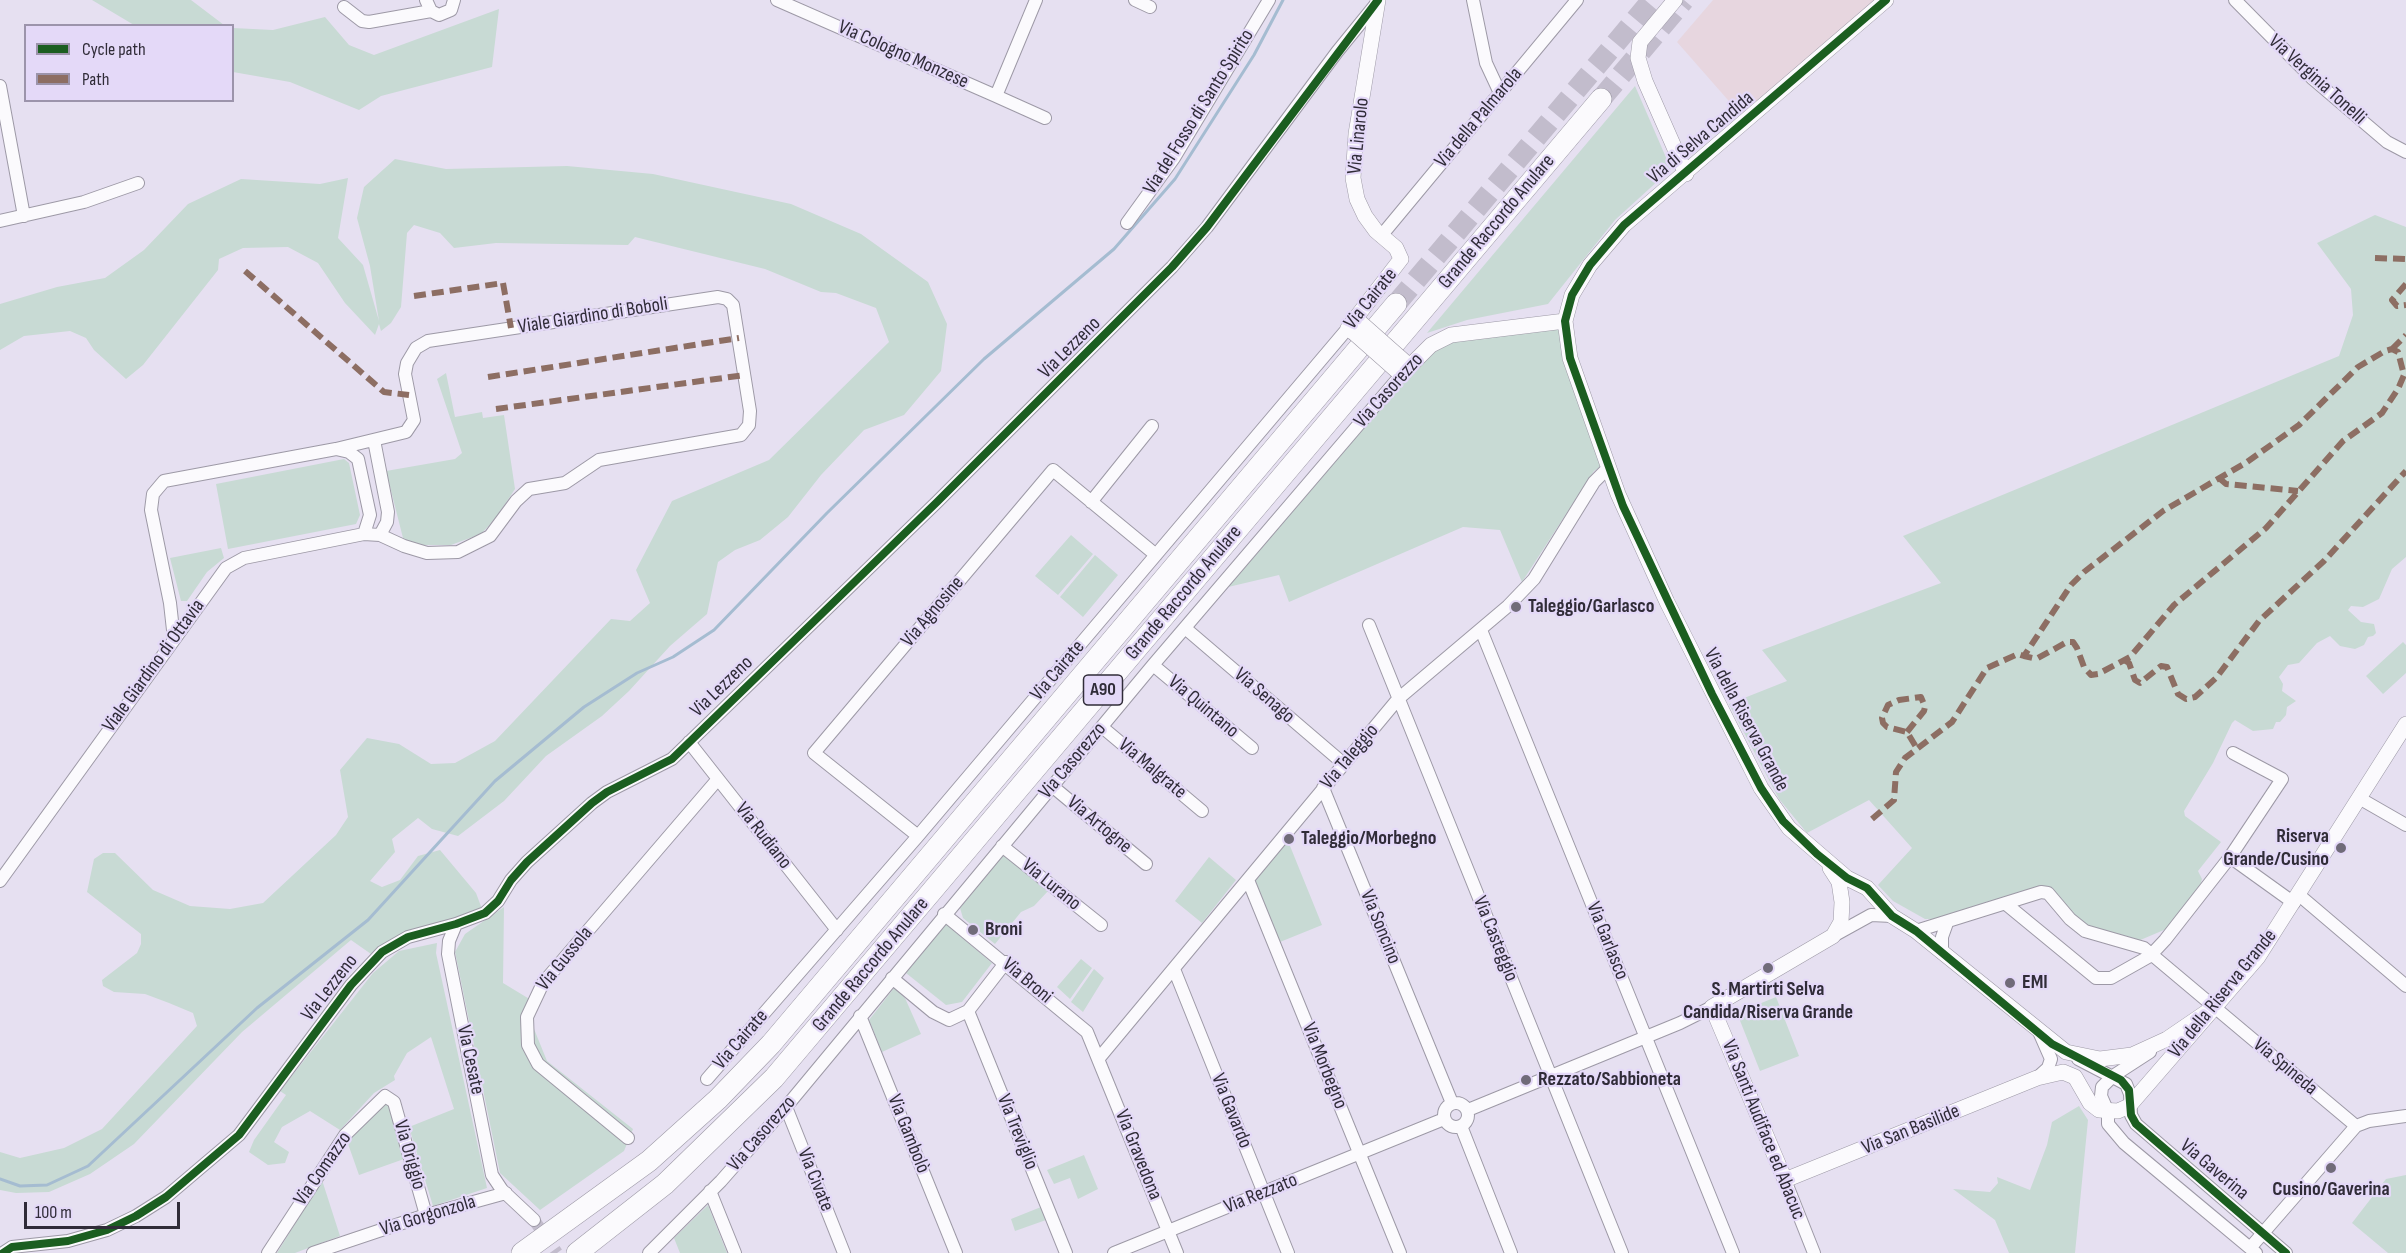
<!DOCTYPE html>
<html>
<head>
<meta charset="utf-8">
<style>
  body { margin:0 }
  #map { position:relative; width:2406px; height:1253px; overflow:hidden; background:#e6e0f1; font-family:"Sofia Sans Condensed",sans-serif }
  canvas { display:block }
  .legend { position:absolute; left:24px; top:24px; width:210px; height:78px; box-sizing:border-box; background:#e4d9f8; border:2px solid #9c94ab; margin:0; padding:8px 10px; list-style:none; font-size:18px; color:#302c38 }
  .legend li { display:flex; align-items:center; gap:12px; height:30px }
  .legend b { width:30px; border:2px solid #9c94ab }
  .scale { position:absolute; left:24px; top:1202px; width:156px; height:27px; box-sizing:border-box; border:3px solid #302c38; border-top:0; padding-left:8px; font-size:18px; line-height:21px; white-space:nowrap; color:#302c38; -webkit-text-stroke:4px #e4d9f8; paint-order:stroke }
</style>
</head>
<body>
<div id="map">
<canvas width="2406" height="1253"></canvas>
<ul class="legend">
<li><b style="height:8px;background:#1b5e20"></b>Cycle path</li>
<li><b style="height:8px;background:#8d6e63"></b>Path</li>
</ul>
<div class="scale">100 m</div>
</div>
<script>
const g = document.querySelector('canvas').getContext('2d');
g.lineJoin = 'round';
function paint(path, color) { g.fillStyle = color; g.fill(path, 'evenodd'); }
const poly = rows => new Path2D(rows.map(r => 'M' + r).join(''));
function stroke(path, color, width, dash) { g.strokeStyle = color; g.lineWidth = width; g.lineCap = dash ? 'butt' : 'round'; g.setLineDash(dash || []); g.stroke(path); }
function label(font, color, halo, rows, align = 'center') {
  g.font = font + ' "Sofia Sans Condensed",sans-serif'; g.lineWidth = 4.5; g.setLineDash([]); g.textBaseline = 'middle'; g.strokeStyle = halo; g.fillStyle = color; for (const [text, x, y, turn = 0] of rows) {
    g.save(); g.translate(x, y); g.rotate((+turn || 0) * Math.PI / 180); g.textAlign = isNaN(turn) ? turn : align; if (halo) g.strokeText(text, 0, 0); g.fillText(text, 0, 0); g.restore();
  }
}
paint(poly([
  [1713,0,1875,0,1742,116,1677,42]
]), '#e7d6df');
paint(poly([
  [92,0,191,0,224,25,134,25],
  [499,9,492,67,381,96,359,110,290,82,233,72,233,28,273,30,325,17,349,45,374,55],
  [1635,86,1671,169,1615,220,1548,304,1467,320,1427,333],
  [395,159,446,169,567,166,653,174,791,204,861,234,928,282,947,324,941,371,904,415,864,430,821,475,788,517,760,540,735,550,718,562,707,614,670,646,629,691,602,716,546,756,504,801,458,836,432,829,418,818,392,839,395,852,370,881,382,887,400,880,418,856,440,850,476,893,482,909,386,944,371,954,351,940,242,1032,134,1144,90,1174,49,1192,16,1193,0,1190,0,1152,20,1158,64,1148,102,1129,197,1026,193,1013,169,1003,145,994,114,992,103,986,102,980,137,953,141,944,141,934,87,892,94,859,103,853,115,853,153,890,190,906,230,909,263,903,336,835,348,817,340,770,367,738,399,744,431,764,455,763,495,741,611,619,630,621,650,603,636,570,672,501,769,460,889,342,876,308,836,293,821,292,765,269,635,237,628,245,496,243,454,248,440,233,414,225,407,233,401,307,391,323,381,331,379,324,375,335,345,303,318,263,288,247,243,248,219,259,218,270,143,365,126,379,94,350,86,338,70,331,24,336,0,350,0,304,57,287,105,278,144,250,188,204,241,179,320,184,348,178,338,238,363,265,379,321,370,266,357,218,364,187],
  [2375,215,2406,227,2406,557,2392,569,2379,599,2363,607,2351,606,2348,610,2361,622,2374,624,2376,633,2373,636,2368,637,2364,645,2355,649,2340,646,2330,636,2317,643,2299,663,2288,665,2279,677,2283,684,2282,691,2296,701,2287,707,2286,715,2280,722,2276,722,2273,729,2253,731,2235,720,2232,723,2213,763,2184,811,2185,816,2221,842,2198,871,2202,879,2199,890,2171,927,2138,941,2092,937,2049,893,1936,919,1925,919,1893,901,1878,885,1912,848,1869,800,1807,833,1779,799,1729,704,1787,681,1762,650,1941,583,1903,536,2339,356,2353,315,2351,289,2317,243],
  [1558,325,1603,465,1594,471,1522,582,1500,530,1463,527,1289,602,1279,575,1224,588,1405,379,1440,346,1466,337],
  [446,373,455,417,482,412,483,418,504,415,515,489,496,518,481,534,451,545,415,545,403,538,386,471,455,459,462,453,437,379],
  [344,459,349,463,360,515,356,524,228,549,216,484],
  [1071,535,1093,554,1058,595,1035,576],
  [221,548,224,558,207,572,187,601,181,601,170,558],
  [1095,555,1118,575,1083,617,1060,597],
  [2403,642,2406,645,2406,673,2383,694,2366,676],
  [1288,841,1322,925,1280,942,1255,880],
  [1004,853,1049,890,1034,906,1021,912,995,944,963,918,960,908],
  [1209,857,1236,880,1202,923,1175,901],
  [504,907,503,983,536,1003,532,1024,547,1061,633,1129,624,1151,540,1210,500,1173,455,952,465,934],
  [946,924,992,963,962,1002,946,1005,906,973],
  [437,943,436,953,487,1188,433,1206,409,1127,454,1109,431,1037,407,1053,394,1076,395,1080,374,1093,340,1130,310,1111,282,1127,274,1142,289,1152,285,1163,268,1165,249,1152,254,1140,286,1095,280,1091,373,973,399,951],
  [1081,959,1092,968,1070,999,1057,987],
  [1094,969,1104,978,1083,1012,1071,1002],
  [894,988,905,998,921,1034,882,1052,869,1020],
  [1776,997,1799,1056,1760,1071,1737,1013],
  [388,1102,404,1159,359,1175,347,1141],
  [2079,1106,2088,1120,2075,1253,2009,1253,1995,1220,1953,1189,1990,1192,1998,1183,1997,1177,2030,1190,2047,1145,2052,1122],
  [1084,1155,1098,1189,1078,1199,1070,1178,1054,1184,1047,1170],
  [2406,1175,2406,1253,2388,1253,2352,1223,2386,1179],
  [322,1180,340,1236,295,1253,277,1253],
  [708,1205,727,1253,680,1253,674,1238],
  [1041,1207,1046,1220,1015,1231,1011,1219]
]), '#c8dad4');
stroke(poly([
  [0,1179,20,1186,47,1185,88,1166,257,1008,368,920,495,781,584,707,637,673,673,657,714,630,827,513,984,359,1114,249,1175,179,1254,55,1283,0]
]), '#a5bcd1', 3);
stroke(poly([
  [534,1220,557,1253]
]), '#c2bccc', 12, [12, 6]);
stroke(poly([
  [1601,99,1684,0],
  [1396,304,1652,0]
]), '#c2bccc', 21, [21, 10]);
const minor = poly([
  [426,0,431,11,439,15,451,10,454,0],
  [777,0,996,96,1036,0],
  [1135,0,1150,7],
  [1473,0,1486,63,1500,93],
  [2235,0,2313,79,2387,142,2406,152],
  [344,7,362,21,369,22,431,11],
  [0,86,24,216],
  [996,96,1045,118],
  [0,221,84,202,138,183],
  [1127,223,1174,158,1269,0],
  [1381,236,1577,0],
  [374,440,388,512,387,522,380,535],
  [1091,502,1152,426],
  [1369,625,1622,1253],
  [1185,628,1344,764],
  [1481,630,1733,1253],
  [174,639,170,603,151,510,153,494,164,481,336,449,406,432,414,420,405,374,407,363,416,348,428,341,718,297,727,299,733,305,750,411,749,425,741,435,599,460,565,483,529,489,516,501,490,536,458,552,427,553,404,546,380,535,364,534],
  [1153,665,1252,748],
  [1102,727,1202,811],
  [689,742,837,930],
  [1052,786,1146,864],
  [1323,788,1452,1103],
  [2359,798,2406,825],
  [918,836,814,753,1053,470,1156,555],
  [1002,846,1101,925],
  [2230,857,2294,903],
  [1248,880,1400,1253],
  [0,881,226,568,244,558,364,534,370,515,358,459,349,452,336,449],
  [2299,895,2406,986],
  [2006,904,2096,978,2111,978,2150,956,2165,940,2230,857,2282,779,2233,753],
  [944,914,1087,1032,1177,1253],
  [456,924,449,941,448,954,492,1175,502,1190,534,1220],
  [1916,931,2041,892,2048,893,2070,919,2085,931,2144,948,2356,1126],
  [1833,936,1871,915,1892,916],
  [1942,953,1942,937,1947,923],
  [1174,969,1288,1253],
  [892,978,933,1012,949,1020,968,1011,1006,962],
  [968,1011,1066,1253],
  [860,1016,956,1253],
  [2150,1052,2113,1076,2102,1087,2101,1096,2108,1112,2108,1124,2124,1143,2256,1253],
  [1100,1057,1398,699,1508,606,1534,579,1594,482,1608,468],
  [2078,1059,2126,1084,2130,1094,2131,1115,2136,1124,2286,1253],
  [2038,1077,2048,1068,2051,1059,2040,1034],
  [707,1079,918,836,1348,328],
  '1444 1115a12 12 0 1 1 24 0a12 12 0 1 1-24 0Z',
  [786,1107,844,1253],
  [1468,1110,1680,1023,1712,1007],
  [1461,1126,1511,1253],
  [628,1138,538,1064,528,1045,527,1017,543,983,718,779],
  [1785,1180,1814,1253],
  [710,1191,735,1253],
  [2250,1248,2356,1126,2369,1121,2406,1116],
  [3,1253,12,1247,68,1241,107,1230,136,1216,166,1197,239,1135,351,985,382,952,408,937,456,924,485,913,498,901,511,880,527,862,592,803,607,792,672,759,937,502,1172,267,1207,227,1337,52,1376,4],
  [268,1253,345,1135,385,1096,394,1102,426,1215],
  [313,1253,426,1215,506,1193],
  [649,1253,721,1181,786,1107,1153,665,1401,375],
  [1114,1253,1444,1119]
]);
const tertiary = poly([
  [1675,0,1640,42,1638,58,1645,81,1686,174],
  [1886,0,1624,225,1590,265,1572,295,1565,321,1570,358,1618,494,1667,602,1761,788,1789,828,1847,878,1867,888,1892,916,1916,931,2066,1052,2100,1059,2132,1055,2167,1039,2214,1007],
  [1354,333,1348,328,1401,259,1396,248,1376,231,1365,216,1357,199,1353,178,1356,134,1378,0],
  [1397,371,1401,375,1431,345,1451,335,1565,321],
  [1830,868,1839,882,1842,902,1841,922,1833,936,1712,1007,1785,1180,2037,1078,2063,1072,2075,1077,2090,1103,2099,1110,2118,1111,2129,1106,2258,957,2406,724]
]);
const motorway = poly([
  [522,1253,649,1161,718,1099,771,1044,1396,304],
  [577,1253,665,1184,774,1078,1601,99]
]);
stroke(minor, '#9d99a6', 14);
stroke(tertiary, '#9d99a6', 16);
stroke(motorway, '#9d99a6', 22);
stroke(minor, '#fbfafd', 12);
stroke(tertiary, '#fbfafd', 15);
stroke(motorway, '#fbfafd', 21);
const tertiaryBridge = poly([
  [1361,323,1404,361],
  [1354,333,1397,371]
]);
stroke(tertiaryBridge, '#9d99a6', 16, []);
stroke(tertiaryBridge, '#fbfafd', 15);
stroke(poly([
  [2375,258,2406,259],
  [245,271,384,392,409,395],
  [2406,284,2392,300,2397,306,2406,305],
  [414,296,503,283,511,328],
  [2392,349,2406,335],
  [488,377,739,338],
  [496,409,745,375],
  [2219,478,2226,484,2298,491],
  [2124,660,2129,663,2135,680,2140,683,2161,666,2167,667,2178,694,2186,699,2195,697,2216,678,2259,621,2324,561,2406,471],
  [1907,732,1924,711,1925,707,1921,697,1899,700,1888,705,1882,718,1883,723,1887,727,1907,732,1916,747],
  [1872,819,1894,800,1896,772,1905,758,1952,722,1987,668,2018,654,2024,656,2033,658,2038,658,2067,642,2073,642,2077,648,2084,667,2091,675,2098,674,2130,657,2174,605,2266,528,2343,441,2382,413,2398,389,2404,375,2398,352,2392,349,2385,351,2358,367,2299,425,2247,462,2163,511,2084,572,2071,585,2024,656]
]), '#8d6e63', 6, [12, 6]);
stroke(poly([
  [1886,0,1624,225,1590,265,1572,295,1565,321,1570,358,1623,506,1712,694,1761,788,1783,821,1817,854,1847,878,1867,888,1892,916,1916,931,2052,1044,2121,1080,2129,1090,2131,1115,2136,1124,2286,1253],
  [3,1253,12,1247,68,1241,107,1230,136,1216,166,1197,239,1135,351,985,382,952,408,937,456,924,485,913,498,901,511,880,527,862,592,803,607,792,672,759,937,502,1172,267,1207,227,1378,0]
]), '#1b5e20', 8);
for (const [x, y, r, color] of [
  [1516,607,6,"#706b79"],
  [1289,839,6,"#706b79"],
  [2341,848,6,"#706b79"],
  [973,930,6,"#706b79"],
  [1768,968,6,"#706b79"],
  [2010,983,6,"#706b79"],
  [1526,1080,6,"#706b79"],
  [2331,1168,6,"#706b79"]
]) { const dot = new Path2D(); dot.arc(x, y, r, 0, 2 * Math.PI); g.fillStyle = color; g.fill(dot); stroke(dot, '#e4d9f8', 2); }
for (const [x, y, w] of [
  [1103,690,39]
]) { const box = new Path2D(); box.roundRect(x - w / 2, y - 15, w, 30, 4.5); g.fillStyle = '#e4d9f8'; g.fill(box); stroke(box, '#302c38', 1.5); }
label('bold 18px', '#302c38', null, [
  ["A90",1103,690]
]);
label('20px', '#302c38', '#e4d9f8', [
  ["Via Cologno Monzese",903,55,24],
  ["Via Verginia Tonelli",2317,80,42],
  ["Via del Fosso di Santo Spirito",1199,112,-58],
  ["Via della Palmarola",1479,118,-50],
  ["Via Linarolo",1359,136,-84],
  ["Via di Selva Candida",1701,138,-40],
  ["Grande Raccordo Anulare",1497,222,-50],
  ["Via Cairate",1371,299,-51],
  ["Viale Giardino di Boboli",593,316,-9],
  ["Via Lezzeno",1070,348,-45],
  ["Via Casorezzo",1389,391,-48],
  ["Grande Raccordo Anulare",1184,593,-50],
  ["Via Agnosine",933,612,-50],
  ["Viale Giardino di Ottavia",154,666,-54],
  ["Via Cairate",1058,671,-50],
  ["Via Lezzeno",722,687,-44],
  ["Via Senago",1264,696,41],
  ["Via Quintano",1203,707,40],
  ["Via della Riserva Grande",1746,720,62],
  ["Via Taleggio",1350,757,-50],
  ["Via Casorezzo",1073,761,-50],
  ["Via Malgrate",1152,769,40],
  ["Via Artogne",1099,825,40],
  ["Via Rudiano",763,836,52],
  ["Via Lurano",1051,885,39],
  ["Via Soncino",1380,927,68],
  ["Via Casteggio",1495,939,68],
  ["Via Garlasco",1607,941,68],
  ["Via Gussola",565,959,-51],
  ["Grande Raccordo Anulare",871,965,-50],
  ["Via Broni",1027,981,40],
  ["Via Lezzeno",330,988,-52],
  ["Via della Riserva Grande",2223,994,-51],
  ["Via Cairate",741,1040,-49],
  ["Via Cesate",470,1060,78],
  ["Via Morbegno",1324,1066,68],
  ["Via Spineda",2285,1067,40],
  ["Via Gavardo",1231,1111,68],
  ["Via Santi Audiface ed Abacuc",1763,1130,68],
  ["Via San Basilide",1911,1130,-22],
  ["Via Treviglio",1017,1132,68],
  ["Via Casorezzo",762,1134,-49],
  ["Via Gambolò",908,1134,68],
  ["Via Origgio",409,1155,74],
  ["Via Gravedona",1138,1155,68],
  ["Via Comazzo",323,1169,-55],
  ["Via Gaverina",2214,1170,40],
  ["Via Civate",815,1180,68],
  ["Via Rezzato",1261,1194,-22],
  ["Via Gorgonzola",428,1216,-17]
]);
label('bold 20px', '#302c38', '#e4d9f8', [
  ["Taleggio/Garlasco",1528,607],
  ["Riserva",2329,837,"right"],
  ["Grande/Cusino",2329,860,"right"],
  ["Taleggio/Morbegno",1301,839],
  ["Broni",985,930],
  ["EMI",2022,983],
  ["S. Martirti Selva",1768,990,"center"],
  ["Candida/Riserva Grande",1768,1013,"center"],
  ["Rezzato/Sabbioneta",1538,1080],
  ["Cusino/Gaverina",2331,1190,"center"]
], 'left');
</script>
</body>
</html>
